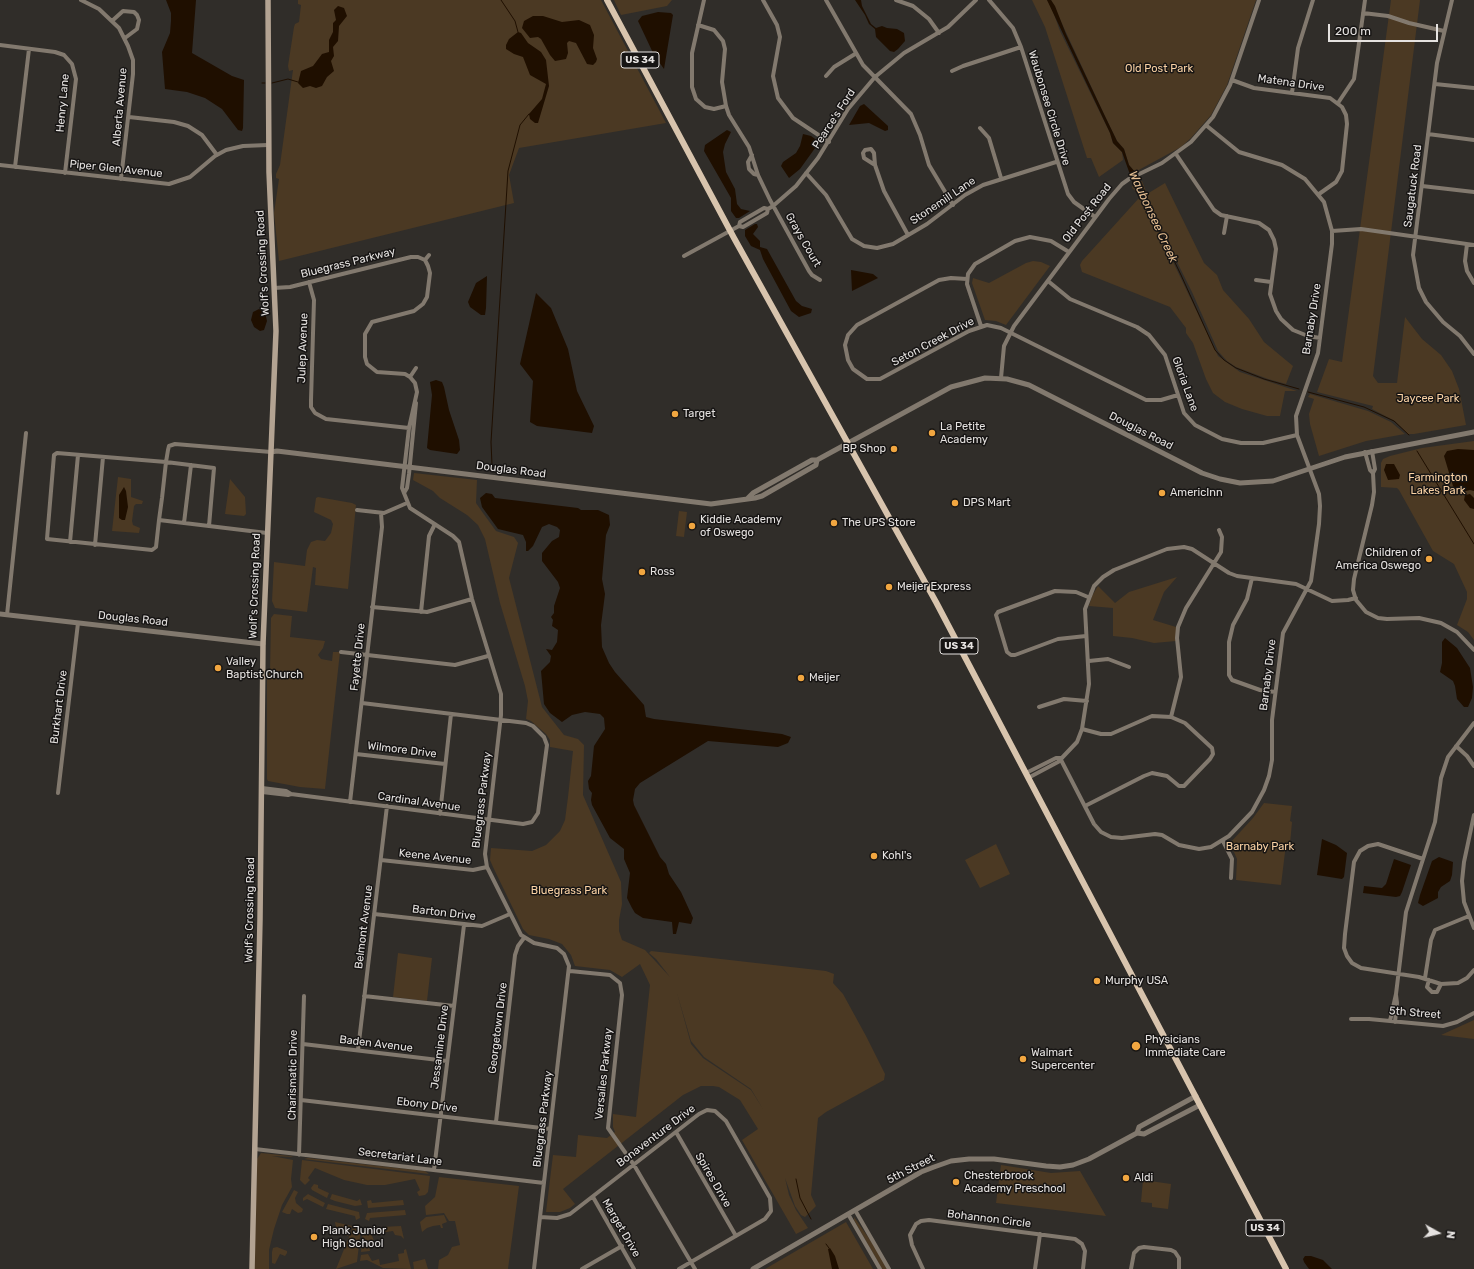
<!DOCTYPE html>
<html>
<head>
<meta charset="utf-8">
<style>
  body { margin:0 }
  #map { position:relative; width:1474px; height:1269px; overflow:hidden; background:#302d29; font-family:Rubik,sans-serif }
  canvas { display:block }
  .north { position:absolute; left:1418px; top:1213px; width:40px; height:40px; -webkit-text-stroke:3px #171514; paint-order:stroke; rotate:98deg; font-size:11px; font-weight:700; line-height:16px; text-align:center; color:#e5e2e0 }
  .north::after { content:''; display:block; margin:auto; width:14px; height:18px; background:#e5e2e0; clip-path:polygon(50% 0,100% 100%,50% 72%,0 100%) }
  .scale { position:absolute; left:1328px; top:24px; width:110px; height:18px; box-sizing:border-box; border:2px solid #e5e2e0; border-top:0; padding-left:5px; font-size:12px; line-height:14px; white-space:nowrap; color:#e5e2e0; -webkit-text-stroke:3px #171514; paint-order:stroke }
</style>
</head>
<body>
<div id="map">
<canvas width="1474" height="1269"></canvas>
<div class="north">N</div>
<div class="scale">200 m</div>
</div>
<script>
const g = document.querySelector('canvas').getContext('2d');
g.lineJoin = 'round';
function paint(path, color) { g.fillStyle = color; g.fill(path, 'evenodd'); }
const poly = rows => new Path2D(rows.map(r => 'M' + r).join(''));
function stroke(path, color, width, dash) { g.strokeStyle = color; g.lineWidth = width; g.lineCap = dash ? 'butt' : 'round'; g.setLineDash(dash || []); g.stroke(path); }
function label(font, color, halo, rows, align = 'center') {
  g.font = font + ' Rubik,sans-serif'; g.lineWidth = 3; g.setLineDash([]); g.textBaseline = 'middle'; g.strokeStyle = halo; g.fillStyle = color; for (const [text, x, y, turn = 0] of rows) {
    g.save(); g.translate(x, y); g.rotate((+turn || 0) * Math.PI / 180); g.textAlign = isNaN(turn) ? turn : align; if (halo) g.strokeText(text, 0, 0); g.fillText(text, 0, 0); g.restore();
  }
}
paint(poly([
  [298,0,601,0,666,123,519,148,509,175,514,203,279,261,274,213,279,179,276,178,276,174,280,165,293,70,289,71,288,66,294,27,295,24,299,22,301,5,298,4],
  [614,0,672,0,667,6,621,15],
  [1032,0,1047,0,1051,6,1060,31,1110,133,1113,143,1122,152,1123,160,1099,177,1091,158,1087,158,1045,27],
  [1051,0,1256,0,1227,85,1211,115,1191,138,1181,147,1135,172,1129,165,1124,149,1117,141,1103,112],
  [1391,0,1420,0,1373,376,1378,383,1397,383,1405,317,1422,339,1441,355,1452,371,1459,389,1466,425,1414,434,1408,434,1395,421,1372,409,1373,406,1317,392,1329,359,1342,362],
  [1139,181,1142,181,1147,194,1165,183,1204,263,1217,275,1223,290,1249,319,1264,342,1293,366,1286,384,1268,379,1236,367,1227,361,1218,351,1192,292,1140,188],
  [1133,183,1154,222,1218,356,1240,372,1297,391,1285,391,1280,416,1267,416,1242,409,1225,402,1213,393,1206,379,1193,343,1186,333,1186,328,1170,307,1082,272,1080,265,1082,261,1139,198,1138,193,1132,188],
  [1033,261,1041,262,1050,266,1006,325,996,321,985,320,972,283,973,278,989,283,1026,263],
  [1310,394,1368,411,1391,422,1405,434,1366,441,1319,456,1310,424,1309,414,1314,399,1308,397],
  [1474,441,1474,640,1468,632,1457,625,1467,599,1467,592,1454,564,1433,551,1399,490,1397,488,1381,487,1381,463,1383,459,1390,456,1422,448],
  [414,473,477,480,476,503,483,513,496,531,514,537,518,543,509,578,542,707,564,735,578,739,584,745,583,795,621,882,622,904,619,920,619,931,622,940,645,950,670,977,656,959,649,953,651,951,826,971,834,974,833,983,843,994,866,1036,885,1074,884,1080,826,1112,818,1118,811,1195,816,1206,805,1217,801,1215,795,1206,785,1178,789,1195,796,1210,808,1228,796,1234,742,1140,758,1129,740,1100,719,1087,713,1086,701,1086,683,1095,563,1189,575,1204,570,1208,560,1212,546,1212,553,1155,576,1157,578,1135,607,1138,615,1132,613,1127,613,1114,636,1117,650,985,640,964,622,977,610,970,575,966,571,955,562,944,549,939,529,935,523,929,493,867,490,860,491,848,532,851,546,845,560,831,565,820,568,797,573,751,550,747,550,740,546,734,531,721,526,719,528,701,525,686,500,603,485,539,478,525,467,515,440,498,433,491,413,480],
  [677,993,691,1041,704,1057,751,1089,763,1109,751,1090,703,1058,691,1044],
  [118,477,131,479,131,497,143,501,142,504,136,504,134,506,132,521,133,525,140,528,139,533,112,531],
  [230,479,245,497,246,514,244,516,225,514],
  [318,497,352,503,356,505,348,589,315,585,316,568,313,567,307,612,275,608,272,601,274,562,305,566,307,550,311,542,317,540,325,541,331,533,333,524,331,520,314,512,316,498],
  [679,511,687,512,684,537,676,536],
  [1177,577,1164,592,1153,620,1176,627,1176,641,1154,643,1132,638,1113,636,1113,608,1089,606,1092,596,1098,586,1115,603,1129,592],
  [274,614,292,616,290,637,325,641,323,648,318,655,321,659,332,661,333,652,340,652,325,789,300,787,268,781,267,779,267,674,270,673,271,618],
  [1264,803,1292,806,1290,821,1292,822,1290,844,1286,844,1281,885,1236,880,1237,859,1230,843,1253,818],
  [996,844,1010,874,980,888,965,860],
  [398,953,432,958,427,1001,393,997],
  [1474,1020,1474,1039,1441,1035],
  [261,1153,291,1156,293,1157,272,1156,293,1160,291,1179,292,1187,282,1205,274,1229,269,1250,269,1269,254,1269,257,1159],
  [308,1158,425,1171,429,1174,304,1159],
  [302,1160,430,1176,428,1192,425,1195,419,1196,417,1192,420,1190,415,1179,385,1185,367,1185,344,1180,315,1168,308,1178,310,1180,305,1185,300,1180],
  [1001,1165,1051,1173,1080,1171,1106,1216,996,1203],
  [439,1177,519,1186,508,1269,438,1269,439,1260,448,1255,452,1247,460,1245,455,1221,449,1221,444,1213,426,1215,425,1206,435,1197],
  [1143,1180,1171,1184,1168,1209,1152,1207,1152,1203,1141,1202],
  [314,1184,318,1185,318,1188,329,1193,327,1198,312,1190,311,1188],
  [294,1190,298,1192,295,1198,296,1203,303,1209,302,1212,298,1213,292,1209,290,1214,287,1214,282,1212],
  [308,1194,325,1203,323,1207,307,1199,303,1201,303,1198],
  [332,1194,357,1201,360,1199,362,1205,355,1206,335,1201,330,1199],
  [371,1200,372,1203,403,1200,404,1205,368,1208,367,1201],
  [328,1204,359,1212,360,1218,356,1220,355,1216,326,1209],
  [405,1210,406,1215,370,1218,369,1221,365,1219,367,1213],
  [444,1215,447,1222,442,1224,443,1228,441,1228,440,1225,433,1226,427,1228,422,1232,420,1222,426,1217],
  [854,1217,880,1254,887,1269,882,1269,854,1220],
  [335,1222,352,1226,348,1236,337,1233],
  [846,1222,873,1269,765,1269],
  [401,1226,404,1239,401,1236,395,1235,393,1231,373,1234,372,1236,375,1243,369,1244,370,1251,361,1252,363,1228],
  [353,1227,361,1228,357,1262,336,1269],
  [277,1247,287,1251,287,1253,285,1256,280,1254,275,1264,272,1263,272,1252,273,1248],
  [406,1249,411,1269,383,1268,367,1260,360,1261,361,1255,368,1254,372,1261,379,1259,380,1265,399,1261,398,1254,404,1253,404,1250],
  [425,1259,428,1269,414,1269,413,1262]
]), '#4b3923');
paint(poly([
  [166,0,196,0,192,53,232,76,244,80,243,128,242,131,238,130,222,109,205,98,187,92,165,89,162,52,170,33,171,21,171,13],
  [855,0,861,0,862,6,871,24,876,28,882,26,887,28,897,29,904,33,905,41,898,49,894,52,890,51,876,37,875,29,869,24,865,15],
  [1047,0,1051,0,1055,6,1066,34,1103,112,1117,141,1124,149,1129,165,1135,172,1139,181,1139,186,1137,187,1133,183,1122,152,1113,143,1110,133],
  [338,6,344,8,347,16,339,26,338,41,333,47,334,56,331,61,334,71,327,77,322,86,316,88,310,86,303,88,298,83,301,71,313,66,322,54,329,52,329,40,333,32,333,23,336,20,334,10],
  [658,12,671,13,673,15,664,69,654,55,638,21,642,16],
  [533,16,543,16,562,22,579,20,590,25,594,35,593,48,597,59,596,62,593,65,587,64,576,43,569,41,567,43,568,53,566,59,555,61,550,55,541,39,538,37,530,38,522,28,524,21],
  [518,32,521,33,528,43,541,52,546,60,549,86,538,123,535,123,530,119,529,114,542,99,546,84,530,75,523,57,514,54,506,49,506,45,509,39],
  [864,104,888,126,888,130,885,131,869,123,849,125,860,106],
  [727,130,731,132,725,144,723,152,726,172,735,189,737,204,741,209,750,211,739,218,736,218,731,211,731,198,704,151,705,145],
  [803,134,811,136,818,141,818,144,800,169,789,178,781,166,783,162,796,153,800,146],
  [755,224,757,224,758,227,753,234,760,241,760,247,767,249,796,301,802,306,812,309,811,313,799,317,791,311,763,259,760,250,751,246,745,236,745,230],
  [851,270,873,274,878,278,852,291],
  [487,276,486,308,485,315,481,315,470,307,468,302,476,283],
  [536,293,551,308,568,349,577,391,594,426,592,433,537,426,530,422,533,381,520,364],
  [259,309,265,312,267,321,264,330,260,331,254,327,251,320,253,312],
  [436,380,442,382,444,387,449,410,459,440,460,450,457,454,430,450,427,448,432,395,430,382],
  [1458,449,1474,450,1474,491,1470,490,1458,493,1453,486,1444,456,1447,451],
  [1386,464,1394,464,1400,475,1399,479,1388,480,1384,470],
  [124,487,126,491,128,507,125,520,122,520,119,518,119,495],
  [486,493,492,494,495,498,578,508,581,510,598,510,609,515,610,525,606,535,602,579,605,594,601,625,602,647,609,663,615,672,644,705,646,717,654,719,782,734,791,737,788,743,778,747,708,741,640,783,635,789,633,800,634,805,660,857,666,864,669,874,681,892,693,918,691,924,679,922,676,934,673,934,672,922,643,918,635,913,632,908,627,898,630,873,624,859,624,849,610,838,592,805,591,800,592,793,589,789,588,781,591,776,594,746,605,729,604,718,600,714,585,712,572,715,562,722,550,713,544,704,541,671,550,662,551,656,546,649,552,650,557,642,558,630,552,626,553,620,551,617,554,613,554,606,560,588,558,582,542,561,542,553,552,541,559,537,560,530,557,527,549,524,542,527,533,546,528,551,526,551,526,542,523,535,498,529,482,507,480,498],
  [1470,494,1474,498,1474,509,1470,508,1464,500,1465,495],
  [1445,638,1457,648,1470,668,1473,687,1472,698,1468,707,1464,707,1457,699,1455,686,1453,681,1440,672,1442,663,1442,642],
  [1322,839,1336,845,1347,853,1344,877,1342,879,1317,875],
  [1439,857,1453,862,1452,875,1450,881,1441,887,1438,892,1438,898,1423,906,1418,903,1420,895,1432,861],
  [1394,859,1411,865,1402,892,1400,896,1396,897,1363,893,1364,886,1382,888,1386,884],
  [830,1248,835,1256,839,1269,832,1269,828,1249],
  [1305,1256,1311,1256,1323,1260,1332,1269,1309,1269,1304,1262,1303,1259]
]), '#1f0f00');
stroke(poly([
  [501,0,515,21,518,32],
  [262,83,265,83],
  [272,83,288,79,298,82],
  [1138,186,1181,275,1215,350,1224,360,1236,368,1264,379,1299,389],
  [1308,392,1364,407,1394,421,1409,435],
  [1417,451,1474,544],
  [492,465,491,442,508,171,520,125,529,114],
  [796,1179,800,1198,811,1219],
  [826,1244,829,1248]
]), '#1f0f00', 1);
stroke(poly([
  [81,0,99,9,119,28,128,46,133,60,133,74,121,179],
  [704,0,692,53,692,87,696,99,705,107,714,109,726,106],
  [763,0,777,25,780,37,773,76,778,98,793,118,829,142],
  [826,0,863,65,911,114,920,135,929,165,953,205],
  [896,0,913,6,929,19,939,33],
  [989,0,1013,28,1021,47,1068,194,1074,202,1095,217],
  [1452,0,1437,63,1413,255,1419,288,1426,302,1443,322,1460,336,1474,354],
  [1363,13,1388,16,1409,23,1444,31],
  [112,21,123,11,134,12,137,15,139,20,137,29,125,38],
  [698,25,714,30,723,41,725,49,722,82,726,106,729,115,749,147,758,175,770,200,809,271,812,275,820,280],
  [0,45,55,52,64,55,72,64,76,79,65,173],
  [952,71,963,66,1021,47],
  [826,76,834,67,855,54],
  [1232,80,1254,88,1330,98,1342,107,1346,115,1347,124,1342,171,1336,182,1319,194],
  [1435,84,1474,88],
  [1292,93,1298,48,1313,0],
  [1338,103,1354,79,1365,0],
  [129,117,174,122,188,126,202,135,217,155],
  [980,128,989,138,1001,178],
  [1428,134,1474,140],
  [1176,154,1214,210,1221,215,1259,223,1269,230,1274,240,1276,249,1270,294,1276,311,1281,319,1293,330,1308,336,1320,338],
  [752,155,748,162,749,169,754,174,758,175],
  [0,165,169,184,190,177,215,156,226,150,243,146,268,145],
  [875,165,864,158,863,153,865,150,871,149,874,153,875,165,884,191,908,235],
  [15,167,29,49],
  [806,173,826,195,852,239,864,246,877,248,893,244,927,224,965,195,983,185,1056,162],
  [1422,186,1474,192],
  [739,226,740,222,764,208,768,209,773,206,796,186,818,158,848,109,875,77,904,53,948,27,976,0],
  [1332,231,1361,229,1474,245],
  [1224,233,1227,216],
  [1467,244,1465,261,1467,271,1474,283],
  [684,256,739,226,743,227,767,213,768,209],
  [425,260,429,255],
  [967,279,951,278,939,280,857,325,848,335,845,345,848,360,853,369,867,379,880,379,969,331,987,325,1001,328,1146,400,1161,400,1178,395],
  [1256,280,1271,282],
  [1048,281,1070,299,1137,327,1149,335,1165,355,1184,413,1195,425,1222,439,1241,443,1263,443,1297,435],
  [309,282,314,300,311,400,311,407,315,413,326,419,409,428],
  [274,288,290,287,411,257,418,257,425,260,428,266,430,273,427,297,423,304,414,311,372,322,365,334,365,357,367,364,377,372,405,374,410,377,415,383,417,392,409,428,402,488,410,508,453,536,459,542,472,599,501,694,501,715,485,854,487,867,521,935,534,943,557,948,564,954,569,966,534,1269],
  [981,326,967,284,968,274,975,264,1015,241,1030,237,1051,241,1069,252],
  [410,377,416,368],
  [1001,378,1004,346,1014,326,1109,199,1122,184,1129,179,1162,163,1191,142,1213,117,1230,85,1259,0],
  [1372,451,1375,469,1373,473,1374,492,1372,505,1354,579,1353,590,1356,600,1366,612,1378,618,1387,619,1419,618,1441,623,1457,632,1474,650],
  [1365,452,1370,470,1373,473],
  [404,493,407,488,409,474,416,403],
  [357,510,384,513,407,503],
  [159,520,209,526,214,468,166,462,57,453,54,455,47,539,152,550,156,547,159,520,162,498,166,462,168,450,169,446,175,444,271,452],
  [184,523,191,465],
  [209,526,267,533],
  [70,542,78,455],
  [95,545,103,457],
  [1252,578,1247,599,1233,625,1229,642,1229,675,1232,680,1260,690,1275,692],
  [372,607,427,612,472,599],
  [421,612,429,536,435,524],
  [7,615,26,433],
  [1086,636,1058,639,1015,655,1011,655,1007,652,996,615,998,612,1055,591,1076,592,1088,597],
  [341,652,455,665,488,656],
  [1089,661,1108,659,1129,667],
  [1039,707,1064,699,1087,701],
  [1171,717,1181,677,1177,638,1178,627,1186,608,1221,552,1222,537,1219,530],
  [1082,729,1101,734,1111,734,1152,716,1171,717,1185,723,1212,748,1213,754,1210,759,1184,786,1179,786,1167,776,1152,773,1144,776,1085,806],
  [1456,746,1467,756,1474,766],
  [356,754,445,764],
  [1060,758,1094,824,1101,832,1111,837,1122,838,1155,834,1162,835,1179,845,1199,849,1211,847,1229,836,1252,812,1264,790,1269,776,1272,760,1272,720,1283,633,1311,581,1319,524,1320,506,1319,494,1297,435,1296,416,1318,353,1332,244,1332,231,1324,202,1305,179,1282,165,1239,152,1207,126],
  [1026,773,1056,758,1060,758],
  [1028,778,1058,762,1077,742,1082,729,1089,684,1085,609,1094,586,1103,577,1114,570,1167,549,1184,547,1192,549,1229,573,1237,576,1296,584,1332,601,1348,600,1356,598],
  [262,788,286,791,291,794],
  [262,792,288,795,291,794,523,824,532,822,538,813,547,745,544,737,533,726,526,723,362,703],
  [58,793,78,623],
  [350,802,382,527,381,513],
  [440,814,451,714],
  [1474,815,1464,862,1462,881,1464,902,1474,928],
  [1223,841,1232,859,1231,878],
  [1423,859,1378,844,1368,846,1360,851,1354,862,1345,934,1344,948,1347,956,1352,963,1361,968,1419,977,1441,984,1458,983,1467,978,1474,970],
  [381,860,473,870,487,867],
  [374,914,482,926,510,914],
  [570,971,610,975,620,983,622,995,608,1128,634,1165,695,1269],
  [1425,978,1431,940,1435,930,1469,916],
  [1429,980,1427,987,1432,992,1437,992,1441,984],
  [364,996,454,1006],
  [1351,1019,1369,1019,1443,1026,1457,1022,1474,1013],
  [1390,1021,1396,994,1406,912,1435,822,1441,778,1448,757,1474,723],
  [1395,1022,1397,1003,1396,995],
  [303,1044,447,1061],
  [358,1050,387,806],
  [301,1100,550,1129],
  [496,1122,515,955,518,946,524,938],
  [676,1132,736,1236],
  [255,1149,544,1183],
  [299,1155,304,996],
  [434,1170,464,925],
  [593,1197,634,1269],
  [855,1210,889,1269],
  [848,1214,880,1269],
  [540,1217,557,1218,570,1214,699,1114,707,1110,715,1111,726,1121,770,1198,771,1211,765,1219,679,1269],
  [582,1269,622,1246],
  [923,1269,912,1245,910,1235,916,1224,921,1221,929,1220,1075,1239,1082,1244,1085,1251,1083,1269],
  [1035,1269,1040,1234],
  [1131,1269,1134,1253,1139,1248,1144,1247,1171,1250,1175,1252,1179,1258,1179,1269]
]), '#82796e', 4);
stroke(poly([
  [271,452,277,451,711,504,755,498,762,496,816,465,817,460],
  [748,498,753,493,812,460,817,460,951,387,985,378,1007,379,1029,385,1202,473,1220,479,1240,483,1273,481,1345,457,1474,432],
  [0,614,263,644],
  [1137,1133,1139,1127,1196,1096],
  [753,1269,921,1172,934,1167,951,1161,969,1159,994,1159,1046,1166,1060,1167,1073,1165,1089,1159,1137,1133,1144,1134,1200,1105]
]), '#82796e', 5);
stroke(poly([
  [252,1269,260,920,263,644,276,331,269,172,268,0]
]), '#b3a392', 5.5);
stroke(poly([
  [607,0,734,238,936,602,1286,1269]
]), '#d8c4ad', 6);
for (const [x, y, r, color] of [
  [675,414,4,"#f1a640"],
  [932,433,4,"#f1a640"],
  [894,449,4,"#f1a640"],
  [1162,493,4,"#f1a640"],
  [955,503,4,"#f1a640"],
  [834,523,4,"#f1a640"],
  [692,526,4,"#f1a640"],
  [1429,559,4,"#f1a640"],
  [642,572,4,"#f1a640"],
  [889,587,4,"#f1a640"],
  [218,668,4,"#f1a640"],
  [801,678,4,"#f1a640"],
  [874,856,4,"#f1a640"],
  [1097,981,4,"#f1a640"],
  [1136,1046,5,"#f1a640"],
  [1023,1059,4,"#f1a640"],
  [1126,1178,4,"#f1a640"],
  [956,1182,4,"#f1a640"],
  [314,1237,4,"#f1a640"]
]) { const dot = new Path2D(); dot.arc(x, y, r, 0, 2 * Math.PI); g.fillStyle = color; g.fill(dot); stroke(dot, '#171514', 1.5); }
for (const [x, y, w] of [
  [640,60,38],
  [959,646,38],
  [1265,1228,38]
]) { const box = new Path2D(); box.roundRect(x - w / 2, y - 8, w, 16, 3); g.fillStyle = '#171514'; g.fill(box); stroke(box, '#e5e2e0', 1); }
label('bold 10px', '#e5e2e0', null, [
  ["US 34",640,60],
  ["US 34",959,646],
  ["US 34",1265,1228]
]);
label('11px', '#fad2a4', '#171514', [
  ["Old Post Park",1159,69],
  ["Jaycee Park",1428,399],
  ["Farmington",1438,478],
  ["Lakes Park",1438,491],
  ["Barnaby Park",1260,847],
  ["Bluegrass Park",569,891]
]);
label('11px', '#e5e2e0', '#171514', [
  ["Matena Drive",1291,83,8],
  ["Henry Lane",63,103,-85],
  ["Alberta Avenue",120,107,-85],
  ["Waubonsee Circle Drive",1049,108,73],
  ["Pearce's Ford",834,119,-57],
  ["Piper Glen Avenue",116,169,6],
  ["Saugatuck Road",1413,186,-83],
  ["Stonemill Lane",943,201,-34],
  ["Old Post Road",1087,213,-52],
  ["Grays Court",803,240,60],
  ["Wolf's Crossing Road",263,263,-93],
  ["Bluegrass Parkway",348,263,-14],
  ["Barnaby Drive",1312,319,-81],
  ["Seton Creek Drive",933,342,-28],
  ["Julep Avenue",303,348,-88],
  ["Gloria Lane",1185,384,70],
  ["Douglas Road",1141,431,27],
  ["Douglas Road",511,470,7],
  ["Wolf's Crossing Road",255,586,-88],
  ["Douglas Road",133,619,6],
  ["Fayette Drive",358,657,-84],
  ["Barnaby Drive",1268,675,-83],
  ["Burkhart Drive",59,707,-83],
  ["Wilmore Drive",402,750,7],
  ["Bluegrass Parkway",482,800,-83],
  ["Cardinal Avenue",419,802,8],
  ["Keene Avenue",435,857,6],
  ["Wolf's Crossing Road",250,910,-89],
  ["Barton Drive",444,913,7],
  ["Belmont Avenue",364,927,-83],
  ["5th Street",1415,1013,5],
  ["Georgetown Drive",498,1028,-83],
  ["Baden Avenue",376,1044,7],
  ["Jessamine Drive",440,1047,-83],
  ["Versailes Parkway",604,1074,-84],
  ["Charismatic Drive",293,1075,-89],
  ["Ebony Drive",427,1105,7],
  ["Bluegrass Parkway",543,1119,-83],
  ["Bonaventure Drive",656,1136,-37],
  ["Secretariat Lane",400,1157,7],
  ["5th Street",911,1169,-27],
  ["Spires Drive",713,1180,60],
  ["Bohannon Circle",989,1219,7],
  ["Marget Drive",621,1228,60]
]);
label('11px', '#e5e2e0', '#171514', [
  ["Target",683,414],
  ["La Petite",940,427],
  ["Academy",940,440],
  ["BP Shop",886,449,"right"],
  ["AmericInn",1170,493],
  ["DPS Mart",963,503],
  ["Kiddie Academy",700,520],
  ["of Oswego",700,533],
  ["The UPS Store",842,523],
  ["Children of",1421,553,"right"],
  ["America Oswego",1421,566,"right"],
  ["Ross",650,572],
  ["Meijer Express",897,587],
  ["Valley",226,662],
  ["Baptist Church",226,675],
  ["Meijer",809,678],
  ["Kohl's",882,856],
  ["Murphy USA",1105,981],
  ["Physicians",1145,1040],
  ["Immediate Care",1145,1053],
  ["Walmart",1031,1053],
  ["Supercenter",1031,1066],
  ["Chesterbrook",964,1176],
  ["Academy Preschool",964,1189],
  ["Aldi",1134,1178],
  ["Plank Junior",322,1231],
  ["High School",322,1244]
], 'left');
label('italic 12px', '#e6bf92', '#171514', [
  ["Waubonsee Creek",1153,217,65]
]);
</script>
</body>
</html>
